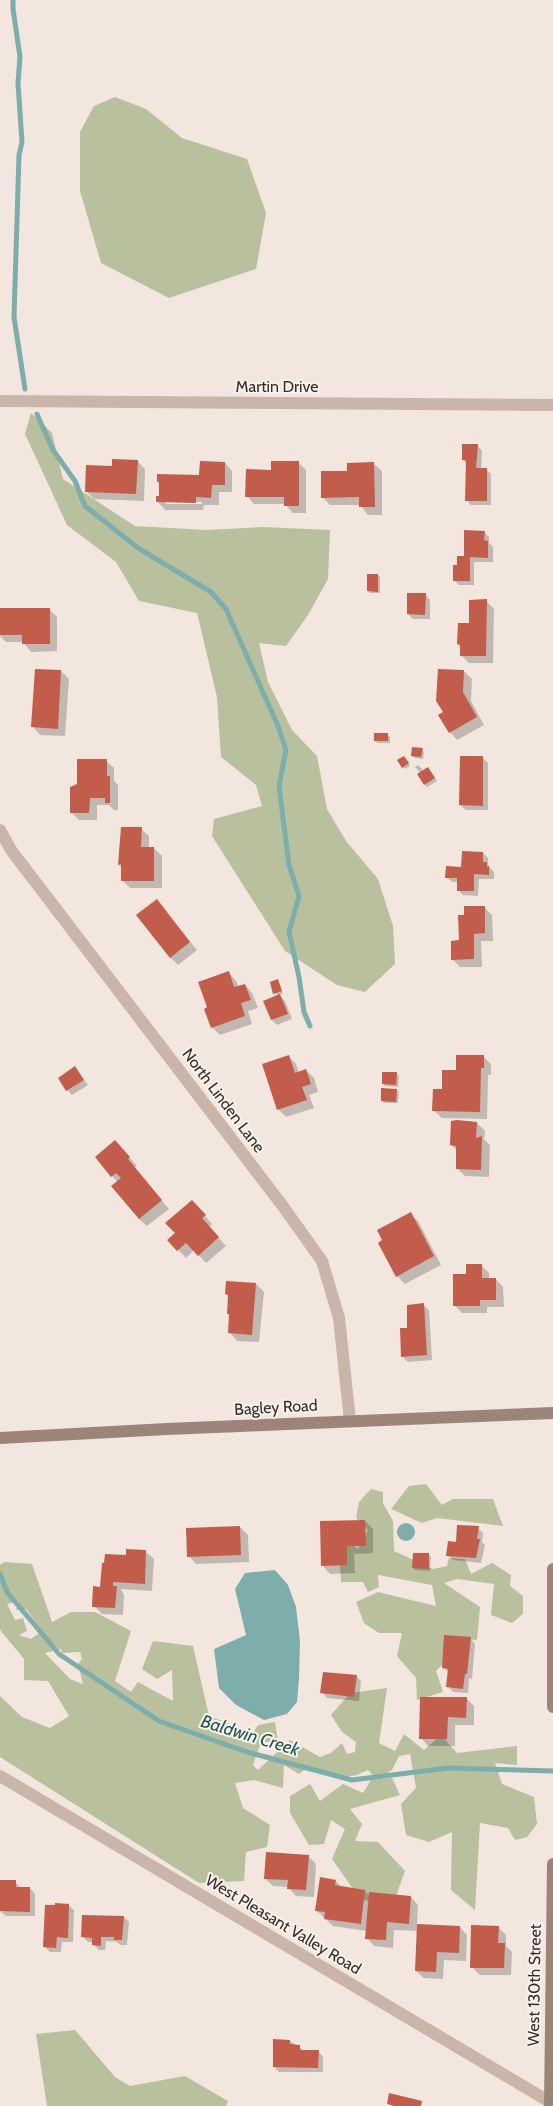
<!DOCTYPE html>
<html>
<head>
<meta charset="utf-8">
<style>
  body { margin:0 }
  canvas { display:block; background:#f2e6de }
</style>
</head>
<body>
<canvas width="553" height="2106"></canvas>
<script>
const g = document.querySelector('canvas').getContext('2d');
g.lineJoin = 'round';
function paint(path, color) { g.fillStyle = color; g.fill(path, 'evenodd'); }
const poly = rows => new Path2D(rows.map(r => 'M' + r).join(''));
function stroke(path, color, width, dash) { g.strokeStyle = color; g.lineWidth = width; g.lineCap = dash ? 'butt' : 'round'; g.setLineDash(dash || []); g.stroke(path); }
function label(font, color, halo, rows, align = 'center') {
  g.font = font + ' Cabin,sans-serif'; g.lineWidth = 4; g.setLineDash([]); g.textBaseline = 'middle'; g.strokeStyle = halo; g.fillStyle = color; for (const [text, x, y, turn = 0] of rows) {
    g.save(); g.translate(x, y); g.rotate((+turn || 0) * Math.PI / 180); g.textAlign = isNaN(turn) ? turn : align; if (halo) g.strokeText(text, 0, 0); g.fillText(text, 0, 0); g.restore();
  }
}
paint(poly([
  [115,97,146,109,182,138,247,159,266,213,256,269,169,298,101,263,80,191,80,132,94,106],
  [31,413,52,433,63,479,135,526,207,530,263,527,330,530,328,579,308,615,286,646,259,643,268,682,292,730,317,756,327,809,346,841,378,879,393,926,395,964,365,992,337,985,285,951,212,836,214,819,262,806,256,785,221,757,217,697,197,613,139,601,116,562,67,525,25,434],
  [426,1484,442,1505,453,1499,493,1499,503,1526,437,1518,422,1523,391,1509,409,1486],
  [371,1489,383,1492,383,1503,393,1521,394,1551,433,1569,447,1566,449,1558,465,1559,471,1574,492,1563,511,1575,510,1586,523,1596,523,1614,512,1623,491,1615,494,1584,457,1579,444,1583,480,1607,477,1640,457,1638,448,1659,436,1671,443,1692,417,1700,416,1678,397,1656,402,1633,379,1633,364,1623,356,1602,378,1592,436,1606,432,1585,378,1575,379,1587,368,1592,363,1582,341,1582,339,1547,349,1543,358,1549,368,1530,356,1518,359,1502],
  [4,1562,32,1564,52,1622,71,1612,95,1612,131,1631,115,1681,131,1692,138,1682,173,1701,172,1670,157,1679,142,1669,153,1641,193,1646,209,1716,253,1733,258,1725,275,1722,278,1742,261,1742,253,1765,258,1770,290,1740,320,1757,331,1753,342,1743,347,1754,355,1752,356,1742,342,1732,331,1715,350,1693,387,1688,379,1743,395,1751,404,1734,424,1750,441,1735,457,1753,517,1746,517,1765,495,1763,502,1784,534,1797,537,1824,527,1837,515,1840,508,1828,480,1823,475,1910,451,1890,452,1832,429,1842,406,1835,401,1804,416,1788,410,1754,399,1756,392,1770,378,1779,392,1778,400,1795,350,1809,362,1824,355,1841,378,1842,405,1871,392,1907,360,1899,332,1859,345,1829,331,1820,324,1844,309,1845,290,1813,290,1796,310,1784,320,1801,343,1784,363,1793,371,1780,376,1779,368,1770,357,1775,345,1777,308,1767,299,1774,284,1765,283,1788,254,1780,235,1783,243,1808,270,1825,267,1847,246,1852,244,1881,199,1883,0,1757,0,1696,22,1717,50,1728,69,1716,48,1681,24,1680,24,1659,0,1630,0,1565],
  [19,1601,16,1610,26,1609,42,1631,31,1639,19,1635,27,1631,23,1618,15,1620,7,1604],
  [61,1649,62,1653,80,1652,82,1659,78,1664,83,1684,70,1679,45,1653],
  [75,2030,115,2077,130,2086,185,2076,228,2101,226,2106,47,2106,36,2034]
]), '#b8c09e');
paint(poly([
  '397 1532a9 9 0 1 1 18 0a9 9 0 1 1-18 0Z',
  [275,1570,288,1585,296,1607,300,1641,299,1678,297,1702,287,1714,264,1720,236,1705,219,1688,214,1649,246,1635,235,1589,245,1573]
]), '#7daeab');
paint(poly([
  [477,445,482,451,481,469,486,469,491,474,491,505,471,505,466,500,467,464,463,460],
  [137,461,145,469,144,501,94,499,86,491,113,467],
  [298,462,306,470,306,513,293,513,285,504,254,504,247,496,273,471],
  [225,463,232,471,232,492,219,492,219,505,204,505,203,510,165,510,158,502,160,498,160,484,158,481,200,476],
  [166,501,202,502,202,504,166,504],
  [374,464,382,471,382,515,368,515,360,505,330,505,322,497,349,472],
  [484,532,489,537,489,543,493,547,493,562,474,562,474,585,459,585,454,580,458,567],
  [378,575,380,577,380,593,370,593,368,591],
  [425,594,430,600,430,619,413,619,408,614],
  [486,601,494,609,493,663,469,663,461,655,461,647,458,644],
  [0,609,49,609,57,617,57,651,31,652,23,642,6,642,0,636],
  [61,671,69,679,65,736,40,735,33,727],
  [464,671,472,679,471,701,484,725,457,740,450,732,445,713],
  [388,735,390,737,390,743,378,743,375,741],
  [422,750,424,752,423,759,415,758,412,756],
  [483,758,488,763,488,810,466,810,460,805],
  [406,759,410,766,405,769,403,767],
  [106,761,114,768,114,781,118,785,118,810,114,810,109,805,97,805,97,820,79,820,71,812,78,785],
  [418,765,424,771,430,771,437,781,427,787,418,775,421,773,415,767],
  [141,829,149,836,149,848,154,848,162,856,162,888,130,888,122,880,122,868,119,865,119,847,122,847],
  [483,853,488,858,488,865,494,872,494,879,479,879,478,896,463,895,458,890,458,882,452,882,447,877],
  [157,901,197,950,178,965,170,957],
  [484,907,492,915,493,941,481,941,482,967,460,967,452,959,460,942,465,916],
  [229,973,236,981,239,987,245,985,252,993,258,1008,248,1011,252,1024,220,1035,212,1027],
  [278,981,283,993,279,995,285,1001,292,1019,277,1025,272,1020,278,996,275,993],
  [289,1057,296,1064,299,1073,306,1070,314,1078,318,1092,309,1095,314,1108,286,1117,278,1109],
  [484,1057,491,1064,491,1075,488,1075,487,1119,442,1118,434,1111,443,1091,457,1071],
  [75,1068,88,1085,72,1095,67,1090],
  [397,1074,399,1076,398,1087,385,1086,383,1084],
  [396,1090,399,1092,398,1103,384,1103,382,1100],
  [477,1123,485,1131,484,1139,490,1145,489,1177,465,1176,457,1168,458,1151,451,1145],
  [115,1141,137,1166,134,1168,169,1209,147,1226,139,1219,118,1182,112,1176],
  [199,1209,212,1224,209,1227,226,1246,206,1263,194,1250,186,1258,169,1240],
  [410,1214,418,1221,441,1265,405,1284,397,1276,383,1240],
  [481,1265,489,1273,489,1280,496,1279,503,1287,504,1307,487,1307,487,1313,462,1313,454,1305,467,1276],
  [256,1284,264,1292,259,1342,237,1341,230,1333,231,1316,228,1313,229,1296,226,1294],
  [423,1305,429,1310,432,1360,408,1362,402,1356,408,1329],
  [365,1521,373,1529,373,1553,354,1554,355,1573,330,1574,323,1566],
  [240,1527,248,1535,249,1562,196,1564,189,1556],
  [478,1528,483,1533,482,1542,485,1545,481,1563,453,1560,448,1555,457,1543],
  [146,1552,154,1559,152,1591,121,1589,124,1595,123,1615,102,1614,94,1606,101,1588,127,1556],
  [429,1555,431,1557,430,1571,415,1570,413,1568],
  [470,1638,475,1644,472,1679,469,1678,468,1693,453,1692,448,1686,448,1672,443,1667],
  [356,1676,361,1681,359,1701,327,1698,322,1692],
  [466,1698,474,1706,474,1725,455,1725,455,1746,428,1746,421,1738],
  [308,1856,316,1864,314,1897,296,1896,288,1887,273,1886,265,1878],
  [336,1881,342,1888,365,1891,370,1896,411,1897,418,1905,417,1925,460,1927,467,1935,466,1961,444,1960,443,1979,424,1978,416,1971,418,1931,394,1930,393,1948,374,1946,367,1938,367,1931,333,1926,317,1911],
  [15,1882,21,1888,30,1888,35,1894,35,1916,6,1916,0,1911],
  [68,1905,74,1910,73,1942,62,1942,61,1952,50,1952,45,1947,56,1907],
  [83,1916,124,1917,129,1922,127,1945,120,1945,117,1942,106,1941,105,1950,99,1950,94,1945,94,1942,88,1942,83,1937],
  [498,1927,506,1935,506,1946,512,1952,511,1975,480,1975,472,1967],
  [290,2041,305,2051,318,2051,323,2057,323,2072,279,2072,274,2067]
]), '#0003');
stroke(poly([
  [13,0,13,9,20,57,18,83,22,142,19,155,14,317,25,389],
  [37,414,53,450,75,481,85,506,138,548,211,592,226,609,278,726,286,750,279,786,289,865,299,896,289,932,299,977,304,1012,310,1026],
  [0,1574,7,1592,59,1654,159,1721,247,1752,352,1780,448,1768,553,1771]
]), '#7daeab', 5);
paint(poly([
  [462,444,478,444,476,468,487,468,487,501,465,501,466,460,462,460],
  [112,459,138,460,136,494,85,492,86,465,112,466],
  [200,461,225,462,225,485,212,485,211,498,196,497,196,503,156,502,156,496,159,496,159,482,157,482,157,474,199,475],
  [271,461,299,461,299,506,284,506,284,497,245,497,246,469,271,470],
  [374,462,375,507,359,507,359,497,321,498,321,471,347,471,347,463],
  [464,530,485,531,484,540,488,541,488,558,470,557,470,581,453,581,453,565,457,565,457,556,464,556],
  [367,574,378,574,378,592,367,591],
  [407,593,426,593,425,615,407,614],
  [487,599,486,656,460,656,460,645,457,644,458,623,469,623,469,600],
  [0,608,50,608,50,644,22,644,22,635,0,635],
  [35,669,61,670,58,729,31,727],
  [438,669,464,670,463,692,477,717,449,733,438,715,443,712,436,701],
  [374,733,388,733,388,741,374,741],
  [412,747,423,748,421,757,411,756],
  [404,756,409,763,402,768,397,760],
  [460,756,483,756,483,806,459,805],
  [77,759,107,759,107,776,110,776,110,803,105,803,105,798,90,798,89,813,70,813,70,787,77,784],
  [428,767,435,778,424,785,417,774],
  [121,827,142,827,141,847,154,847,154,881,121,881,121,864,118,865],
  [462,851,483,852,483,862,487,862,487,867,489,866,489,875,474,874,474,891,457,891,457,878,445,878,446,866,461,867],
  [157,899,190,942,170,958,136,915],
  [464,906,485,906,485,933,474,934,474,959,451,960,451,941,459,940,458,915,464,915],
  [229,971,234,987,245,984,251,1000,241,1003,245,1016,211,1028,204,1009,207,1007,198,982],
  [278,979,282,991,273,994,270,982],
  [280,994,288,1014,271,1020,263,1001],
  [289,1055,295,1073,306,1069,311,1084,302,1087,307,1100,277,1110,262,1064],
  [456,1055,484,1055,484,1068,481,1068,480,1112,432,1111,433,1089,442,1089,442,1070,456,1070],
  [75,1066,84,1080,66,1091,58,1078],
  [382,1072,397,1072,396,1085,382,1084],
  [381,1088,397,1089,396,1102,381,1101],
  [457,1120,477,1122,476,1138,482,1136,481,1170,456,1169,456,1146,450,1145,451,1121],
  [115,1140,130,1157,128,1159,162,1200,139,1219,111,1186,121,1178,116,1173,111,1177,95,1157],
  [192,1200,206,1215,202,1218,219,1237,198,1256,186,1243,177,1251,167,1240,175,1233,165,1223],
  [411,1212,434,1256,396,1277,378,1243,382,1240,377,1230],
  [466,1264,482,1264,482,1278,496,1278,496,1300,480,1300,480,1306,453,1306,453,1274,466,1274],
  [226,1281,256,1283,252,1335,228,1333,229,1314,227,1314,228,1295,225,1294],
  [424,1303,427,1355,401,1357,400,1328,407,1328,407,1305],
  [365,1520,366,1546,347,1546,347,1565,321,1566,320,1521],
  [457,1525,479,1526,477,1539,480,1539,476,1558,446,1556,448,1541,456,1542],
  [240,1526,241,1555,187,1557,186,1528],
  [126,1549,146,1550,145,1584,113,1582,113,1586,117,1586,115,1608,92,1607,93,1586,100,1587,102,1563,104,1563,105,1554,126,1555],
  [413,1553,429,1553,429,1569,412,1568],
  [444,1635,471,1637,467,1674,465,1674,463,1689,446,1687,448,1669,442,1668],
  [323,1672,357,1675,354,1697,320,1693],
  [420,1697,467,1697,466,1718,448,1717,447,1739,419,1739],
  [266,1852,309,1855,306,1890,287,1889,288,1880,264,1879],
  [320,1877,336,1880,335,1885,365,1890,361,1924,324,1919,325,1912,315,1911],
  [0,1880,16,1880,16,1887,30,1887,30,1912,0,1911],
  [369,1892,411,1896,409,1924,387,1922,386,1940,365,1939],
  [55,1903,69,1904,68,1938,57,1937,56,1948,43,1947,45,1905,55,1905],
  [82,1915,124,1916,122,1940,114,1940,114,1937,101,1937,101,1946,92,1945,92,1938,81,1937],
  [417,1924,460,1926,459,1953,437,1952,436,1972,415,1971],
  [471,1925,499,1926,498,1943,505,1943,504,1968,470,1968],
  [273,2039,290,2040,290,2044,300,2045,300,2050,319,2050,318,2068,273,2067],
  [389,2093,422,2101,421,2106,394,2106,387,2104]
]), '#c25c4b');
stroke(poly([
  [0,401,553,405],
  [0,830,11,850,282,1205,322,1261,339,1318,350,1421]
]), '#cab5aa', 12);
stroke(poly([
  [0,1776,550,2102]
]), '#cab5aa', 12);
stroke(poly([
  [0,1438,167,1429,553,1413],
  [553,1569,553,1707],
  [550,2106,553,1864]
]), '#9d847b', 12);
label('16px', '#372c29', '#f9f1ea', [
  ["Martin Drive",277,387],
  ["North Linden Lane",223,1101,53],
  ["Bagley Road",276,1408,-3],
  ["West Pleasant Valley Road",283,1925,31],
  ["West 130th Street",535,1985,-89]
]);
label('italic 18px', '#205856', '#f9f1ea', [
  ["Baldwin Creek",250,1736,17]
]);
</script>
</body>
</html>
